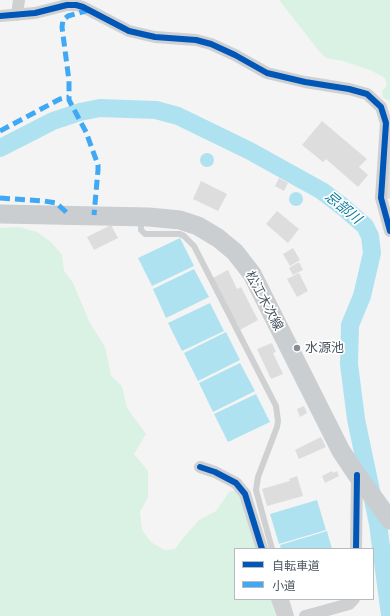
<!DOCTYPE html>
<html>
<head>
<meta charset="utf-8">
<style>
  body { margin:0 }
  #map { position:relative; width:390px; height:616px; overflow:hidden; background:#f4f4f4; font-family:Cabin,"Noto Sans JP",sans-serif }
  canvas { display:block }
  .legend { position:absolute; left:234px; top:548px; width:140px; height:52px; box-sizing:border-box; background:#fff; border:1px solid #b7bbc0; margin:0; padding:5px 7px; list-style:none; font-size:12px; color:#4a5661 }
  .legend li { display:flex; align-items:center; gap:8px; height:20px }
  .legend b { width:20px; border:1px solid #b7bbc0 }
</style>
</head>
<body>
<div id="map">
<canvas width="390" height="616"></canvas>
<ul class="legend">
<li><b style="height:5px;background:#0057b8"></b>自転車道</li>
<li><b style="height:5px;background:#3fa9f5"></b>小道</li>
</ul>
</div>
<script>
const g = document.querySelector('canvas').getContext('2d');
g.lineJoin = 'round';
function paint(path, color) { g.fillStyle = color; g.fill(path, 'evenodd'); }
const poly = rows => new Path2D(rows.map(r => 'M' + r).join(''));
function stroke(path, color, width, dash) { g.strokeStyle = color; g.lineWidth = width; g.lineCap = dash ? 'butt' : 'round'; g.setLineDash(dash || []); g.stroke(path); }
function label(font, color, halo, rows, align = 'center') {
  g.font = font + ' Cabin,"Noto Sans JP",sans-serif'; g.lineWidth = 3.5; g.setLineDash([]); g.textBaseline = 'middle'; g.strokeStyle = halo; g.fillStyle = color; for (const [text, x, y, turn = 0] of rows) {
    g.save(); g.translate(x, y); g.rotate((+turn || 0) * Math.PI / 180); g.textAlign = isNaN(turn) ? turn : align; if (halo) g.strokeText(text, 0, 0); g.fillText(text, 0, 0); g.restore();
  }
}
paint(poly([
  [279,0,390,0,390,101,383,98,382,91,387,85,385,78,370,70,343,61,326,58,319,51],
  [19,227,37,232,51,242,62,255,64,271,73,283,90,323,105,347,111,376,122,386,127,408,146,434,134,454,148,471,148,497,140,512,142,530,151,542,164,550,175,549,183,538,199,520,216,511,230,491,243,491,260,549,235,549,235,599,271,599,276,616,0,616,0,228]
]), '#d9f2e3');
paint(poly([
  '200 160a7 7 0 1 1 14 0a7 7 0 1 1-14 0Z',
  '289 199a7 7 0 1 1 14 0a7 7 0 1 1-14 0Z',
  [180,238,194,266,152,286,138,258],
  [194,269,209,297,166,318,153,289],
  [210,303,224,331,182,351,168,323],
  [226,332,240,360,198,381,184,353],
  [240,363,255,391,213,412,199,383],
  [256,394,270,422,228,442,214,414],
  [317,500,326,530,279,544,270,514],
  [327,531,332,549,281,549,280,545]
]), '#aee2f0');
stroke(poly([
  [0,148,53,121,80,112,100,108,156,110,178,116,250,151,322,191,343,207,365,226,370,236,372,253,362,296,350,325,349,364,356,419,378,524,390,615]
]), '#aee2f0', 18);
paint(poly([
  [322,121,367,159,359,167,368,175,358,187,326,159,323,162,302,145],
  [390,147,390,199,385,198],
  [279,178,288,183,284,191,275,186],
  [201,181,227,194,218,211,193,199],
  [277,211,299,229,288,243,266,224],
  [111,225,118,238,94,250,87,237],
  [293,248,300,260,290,266,283,254],
  [299,262,303,270,293,275,289,268],
  [228,270,237,289,241,287,258,320,240,330,213,278],
  [299,273,308,291,297,297,287,279],
  [272,343,276,352,273,353,283,374,271,379,257,349],
  [304,406,307,413,300,417,297,409],
  [321,437,326,447,299,459,295,450],
  [332,471,333,473,337,471,339,476,325,483,322,476],
  [297,476,303,496,267,506,262,489,290,481,289,479]
]), '#ddddde');
stroke(poly([
  [141,218,141,230,145,234,180,234,184,236,194,246,276,406,278,421,277,427,258,477,256,490,272,549],
  [286,599,291,616]
]), '#ced0d2', 6);
stroke(poly([
  [17,15,19,0],
  [0,16,35,13,67,5,76,5,83,7,129,31,155,37,196,40,211,44,235,55,267,73,305,82,349,89,367,94,381,107,386,123,381,198,390,231],
  [200,467,215,472,236,483,245,494,262,549],
  [356,549,357,475],
  [277,599,283,616],
  [305,616,320,612],
  [319,616,320,612,349,604,354,599]
]), '#ced0d2', 12);
stroke(poly([
  [0,214,149,217,180,220,198,226,218,238,235,252,252,274,341,451,357,475,390,520]
]), '#caced1', 19);
stroke(poly([
  [89,10,68,16,63,20,62,27,69,81,69,100,86,132,98,165,98,170,94,215],
  [0,131,60,99,69,97],
  [0,198,44,201,56,203,65,211,69,216]
]), '#3fa9f5', 5, [10, 5]);
stroke(poly([
  [0,16,35,13,67,5,76,5,83,7,129,31,155,37,196,40,211,44,235,55,267,73,305,82,349,89,367,94,381,107,386,123,381,198,390,231],
  [200,467,215,472,236,483,245,494,262,549],
  [356,549,357,475]
]), '#0057b8', 6);
for (const [x, y, r, color] of [
  [297,348,4,"#868d94"]
]) { const dot = new Path2D(); dot.arc(x, y, r, 0, 2 * Math.PI); g.fillStyle = color; g.fill(dot); stroke(dot, '#fff', 1.5); }
label('13px', '#4a5661', '#fff', [
  ["松江木次線",264,301,62]
]);
label('13px', '#4a5661', '#fff', [
  ["水源池",305,348]
], 'left');
label('italic 14px', '#0c7c9b', '#fff', [
  ["忌部川",343,208,39]
]);
</script>
</body>
</html>
